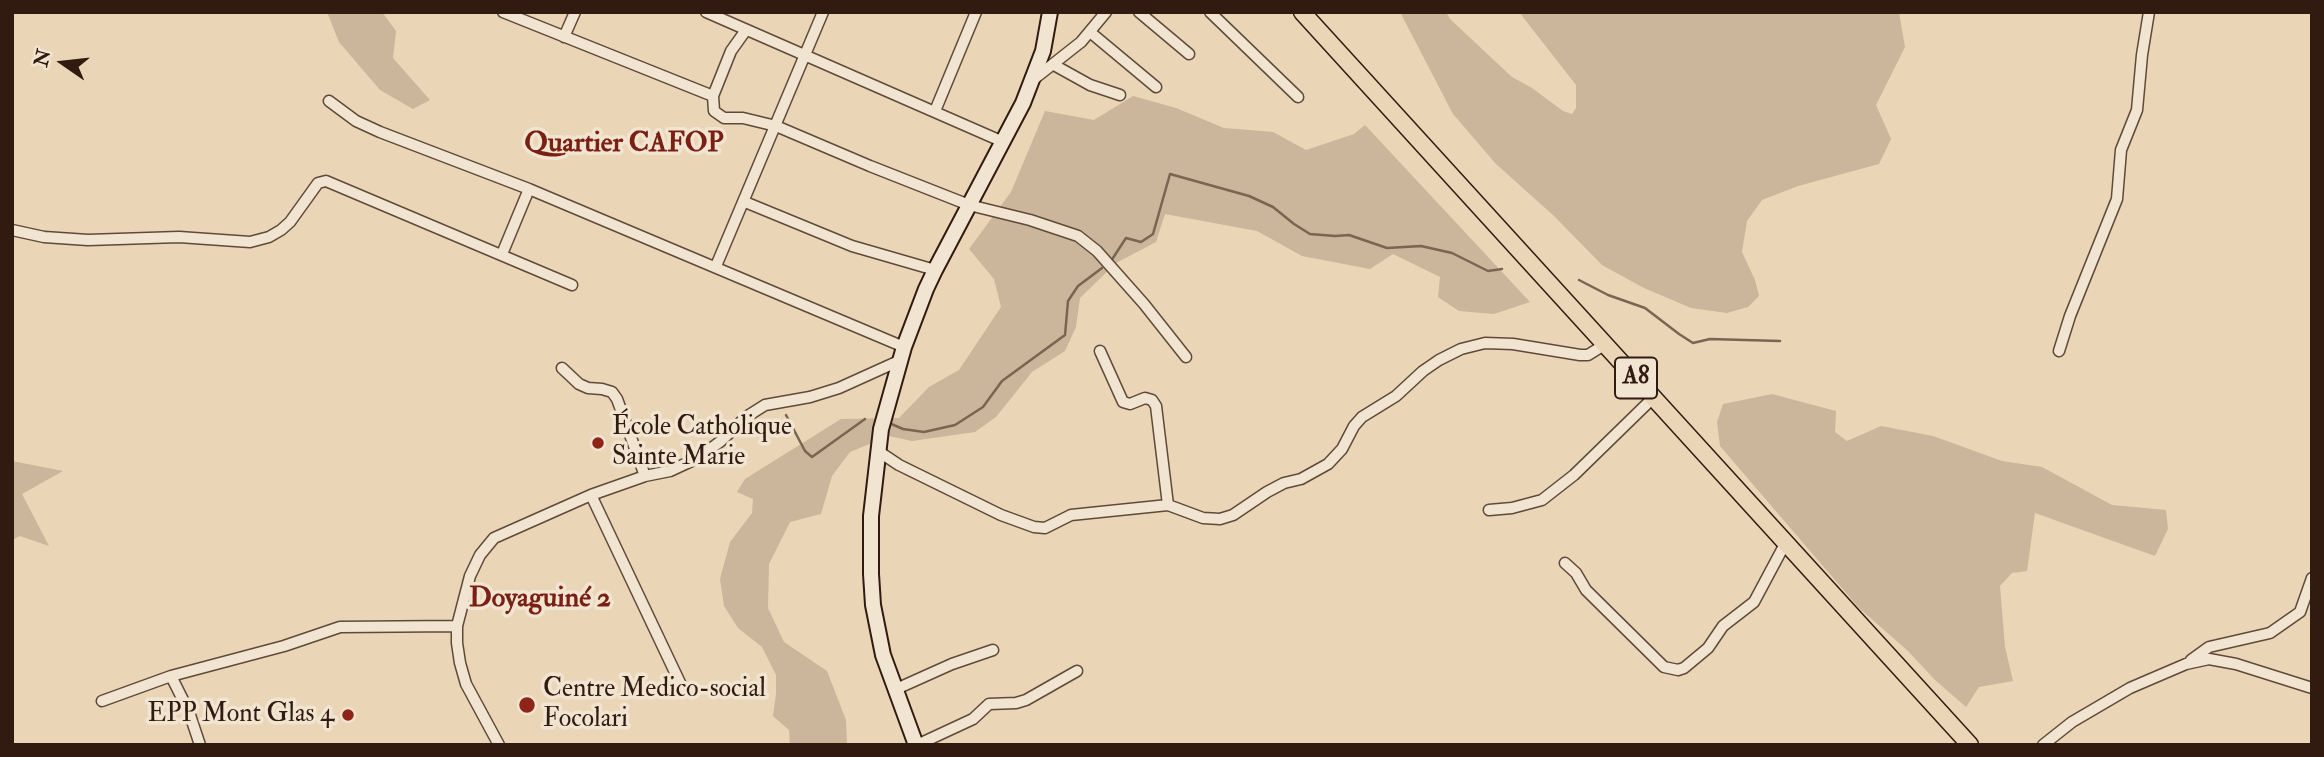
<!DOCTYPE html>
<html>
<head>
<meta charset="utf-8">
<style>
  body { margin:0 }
  #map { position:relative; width:2324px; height:757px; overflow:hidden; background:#ead5b7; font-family:"IM FELL Double Pica",serif }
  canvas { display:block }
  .frame { position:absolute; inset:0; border:14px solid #311b10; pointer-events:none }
  .north { position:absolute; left:28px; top:28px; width:70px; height:70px; -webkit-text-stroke:5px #f1e4d0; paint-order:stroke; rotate:284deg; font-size:19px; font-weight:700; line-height:28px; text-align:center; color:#311b10 }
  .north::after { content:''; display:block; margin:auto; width:24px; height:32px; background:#311b10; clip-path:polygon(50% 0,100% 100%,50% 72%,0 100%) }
</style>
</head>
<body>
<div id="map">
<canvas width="2324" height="757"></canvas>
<div class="frame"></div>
<div class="north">N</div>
</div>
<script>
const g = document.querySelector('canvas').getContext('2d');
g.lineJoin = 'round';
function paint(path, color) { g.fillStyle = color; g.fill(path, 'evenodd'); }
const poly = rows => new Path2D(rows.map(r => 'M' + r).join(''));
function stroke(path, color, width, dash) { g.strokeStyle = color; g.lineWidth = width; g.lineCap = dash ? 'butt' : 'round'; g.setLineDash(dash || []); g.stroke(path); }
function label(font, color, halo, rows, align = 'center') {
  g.font = font + ' "IM FELL Double Pica",serif'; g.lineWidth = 7; g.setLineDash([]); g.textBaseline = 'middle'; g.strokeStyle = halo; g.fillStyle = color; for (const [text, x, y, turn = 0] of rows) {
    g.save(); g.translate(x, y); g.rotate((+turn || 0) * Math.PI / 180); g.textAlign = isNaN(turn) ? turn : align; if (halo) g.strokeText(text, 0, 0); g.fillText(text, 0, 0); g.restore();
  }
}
paint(poly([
  [327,12,382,12,396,31,393,58,430,100,413,109,380,90,339,42],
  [1400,12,1446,12,1450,19,1512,77,1532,88,1563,111,1572,114,1576,108,1576,85,1519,12,1899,12,1905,47,1876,105,1891,139,1879,164,1798,186,1762,200,1747,221,1742,252,1755,280,1759,296,1748,307,1727,313,1691,308,1644,288,1602,265,1554,216,1496,164,1453,114],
  [1133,96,1176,108,1224,128,1273,132,1306,150,1354,134,1365,125,1530,302,1494,314,1459,311,1438,297,1440,277,1393,254,1370,269,1302,256,1257,231,1165,214,1156,242,1116,263,1080,298,1076,327,1065,351,1032,372,996,417,975,432,912,441,889,436,850,452,832,476,821,514,790,522,769,564,768,608,784,642,827,671,846,720,847,745,790,745,789,730,773,716,776,694,776,675,762,647,738,628,724,606,720,579,730,542,752,513,753,499,737,492,745,479,841,419,899,418,929,387,959,370,1001,307,994,279,969,249,1011,192,1045,111,1094,120],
  [1772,394,1836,411,1835,432,1847,441,1881,426,1933,436,2002,461,2042,467,2112,505,2166,510,2168,529,2155,556,2035,513,2027,571,2012,573,2000,586,2005,647,2013,681,1979,687,1966,707,1935,680,1908,651,1859,608,1720,446,1717,422,1723,404],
  [12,461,63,471,22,494,49,546,20,536,12,540]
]), '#cbb59b');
stroke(poly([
  [1111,261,1126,238,1141,242,1153,234,1170,174,1249,196,1273,207,1294,224,1310,234,1335,236,1349,235,1387,248,1421,246,1452,253,1488,271,1502,269],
  [1579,280,1608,295,1645,308,1679,334,1693,343,1710,339,1780,341],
  [786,415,805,451,812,457,865,419],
  [889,423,903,429,924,432,955,425,983,407,1002,381,1065,335,1068,301,1078,286,1102,268]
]), '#7a6552', 2.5);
const street = poly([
  [503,12,713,96,714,111,724,118,743,118,776,126,870,166,969,205,1030,220,1078,236,1097,251,1144,304,1186,357],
  [706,12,1001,141],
  [1139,12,1189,54],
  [1210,12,1298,97],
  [1090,32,1156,87],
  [564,37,575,12],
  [1054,65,1090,85,1120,95],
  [1034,79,1081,42,1106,12],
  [713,96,731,51,746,30],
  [329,101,356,121,380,132,529,189,904,347],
  [935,111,976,12],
  [745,202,852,246,935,270],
  [12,230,44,237,88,240,179,237,250,242,269,237,281,230,290,222,318,183,326,181,572,285],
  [502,254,529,189],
  [716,266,823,12],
  [1100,351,1123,402,1130,404,1145,398,1152,400,1156,406,1168,505],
  [2059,351,2070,316,2117,199,2121,150,2137,110,2142,55,2149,12],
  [562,368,579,384,588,388,602,389,612,392,617,399,645,476],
  [878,451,899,465,1001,515,1034,527,1045,528,1071,515,1168,505,1203,518,1220,519,1233,515,1267,492,1284,483,1301,479,1328,464,1342,449,1354,426,1362,417,1396,396,1423,371,1439,360,1461,349,1485,343,1513,344,1580,355,1588,355,1604,345],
  [591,495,682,687],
  [1489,510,1512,508,1542,500,1574,475,1654,397],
  [1565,563,1576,573,1586,590,1664,667,1678,670,1684,668,1708,648,1723,626,1754,602,1786,542],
  [2191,660,2209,647,2270,633,2300,612,2312,578],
  [171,676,189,712,200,745],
  [894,690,952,664,993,650],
  [102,701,171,676,284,646,340,627,457,626],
  [499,745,466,684,460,663,457,643,457,626,470,576,480,555,494,538,591,495,645,476,670,471,698,458,721,441,746,417,765,405,810,397,839,388,901,360],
  [917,745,973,719,989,704,1016,703,1026,700,1077,671],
  [2043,745,2072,722,2130,688,2186,664,2209,659,2236,664,2312,688]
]);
const secondary = poly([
  [916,745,883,655,873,605,871,574,871,516,881,429,904,347,926,289,935,270,1023,103,1043,51,1050,12]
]);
const primary = poly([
  [1302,12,1970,745]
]);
stroke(street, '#5f4a3a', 13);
stroke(secondary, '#311b10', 18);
stroke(primary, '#311b10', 19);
stroke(street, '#f1e4d0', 10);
stroke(secondary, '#f1e4d0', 14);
stroke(primary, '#ead5b7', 16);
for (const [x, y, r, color] of [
  [598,443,7,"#8f2418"],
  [527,705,9,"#8f2418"],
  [348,715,7,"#8f2418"]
]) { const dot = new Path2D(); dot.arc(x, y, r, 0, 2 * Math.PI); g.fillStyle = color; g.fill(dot); stroke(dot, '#f1e4d0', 2.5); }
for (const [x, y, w] of [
  [1636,378,42]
]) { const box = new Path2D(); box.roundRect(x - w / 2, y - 20.5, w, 41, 5); g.fillStyle = '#f1e4d0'; g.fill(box); stroke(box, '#311b10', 2); }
label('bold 24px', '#311b10', null, [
  ["A8",1636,378]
]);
label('26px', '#311b10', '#f1e4d0', [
  ["École Catholique",612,428],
  ["Sainte Marie",612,458],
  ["Centre Medico-social",543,690],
  ["Focolari",543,720],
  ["EPP Mont Glas 4",334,715,"right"]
], 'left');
label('bold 28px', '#7a1f14', '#f1e4d0', [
  ["Quartier CAFOP",624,145],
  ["Doyaguiné 2",540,600]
]);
</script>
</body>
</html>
